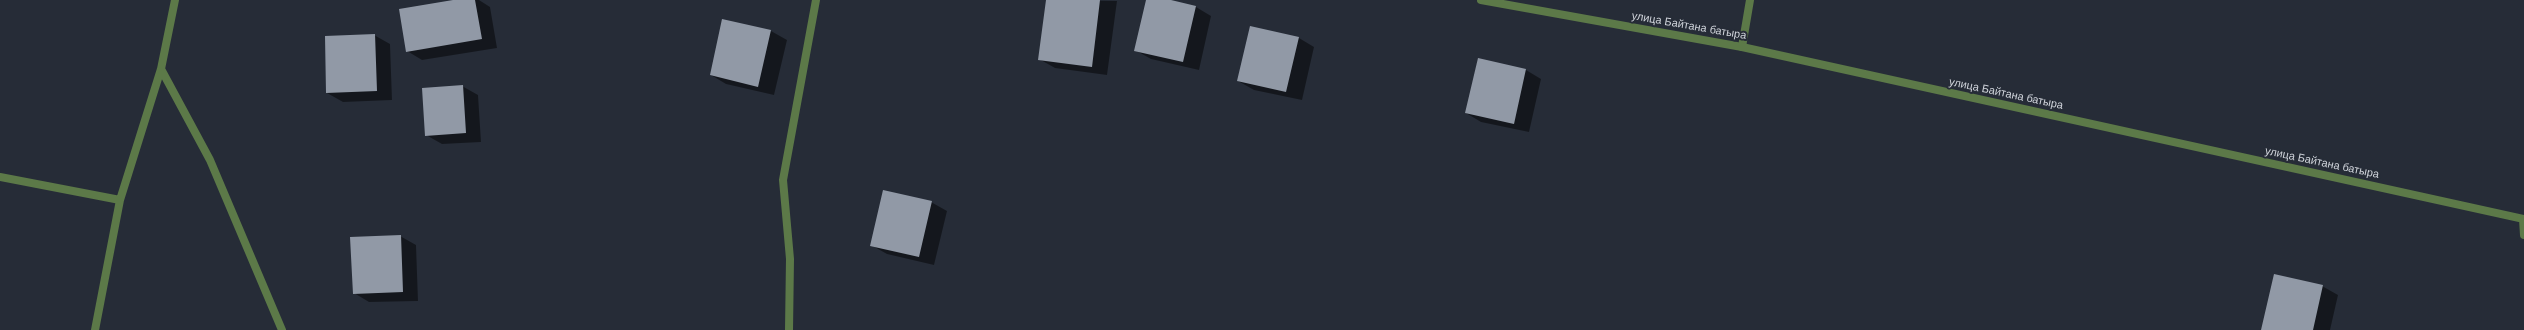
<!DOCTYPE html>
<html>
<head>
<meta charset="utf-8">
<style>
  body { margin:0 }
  canvas { display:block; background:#262c37 }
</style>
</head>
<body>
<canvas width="2524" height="330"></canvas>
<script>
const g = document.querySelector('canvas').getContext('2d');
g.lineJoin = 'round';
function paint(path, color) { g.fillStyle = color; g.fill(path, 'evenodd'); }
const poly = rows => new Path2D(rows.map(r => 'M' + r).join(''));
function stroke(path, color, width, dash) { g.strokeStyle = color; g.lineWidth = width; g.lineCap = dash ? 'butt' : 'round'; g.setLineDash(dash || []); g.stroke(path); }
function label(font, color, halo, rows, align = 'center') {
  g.font = font + ' Helvetica,sans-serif'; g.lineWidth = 4; g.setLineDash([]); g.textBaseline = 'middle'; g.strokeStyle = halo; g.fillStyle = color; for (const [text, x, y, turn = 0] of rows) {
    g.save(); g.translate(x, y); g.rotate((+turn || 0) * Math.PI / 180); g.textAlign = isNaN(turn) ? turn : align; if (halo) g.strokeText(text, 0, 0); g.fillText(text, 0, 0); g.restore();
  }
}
paint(poly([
  [460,0,479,0,490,7,497,48,422,60,407,51],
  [1047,0,1117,1,1107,75,1055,68,1039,59],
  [1147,0,1167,0,1196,7,1211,16,1199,70,1151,59,1135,50],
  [723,21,771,31,787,40,774,95,726,84,711,75],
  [374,35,390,44,392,100,343,102,327,93],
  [1299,38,1314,47,1302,100,1254,90,1238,81],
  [1478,59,1526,70,1541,79,1529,132,1481,122,1466,113],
  [462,86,478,95,481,142,442,144,426,135],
  [931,202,947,211,934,265,887,254,871,245],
  [400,236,416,245,418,301,369,302,354,293],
  [2322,286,2338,295,2330,330,2263,330]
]), '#0007');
paint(poly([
  [453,0,475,0,482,39,406,52,399,9],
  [1046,0,1100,0,1092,67,1038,60],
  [1146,0,1171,0,1196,6,1183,62,1134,51],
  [722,19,771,30,758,87,710,75],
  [1250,26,1299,37,1286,92,1237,81],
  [375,34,377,91,326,93,325,36],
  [1478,58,1526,69,1514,124,1465,113],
  [463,85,466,133,425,136,422,88],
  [883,190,932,201,919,257,870,246],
  [401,235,403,292,353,294,350,237],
  [2274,274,2323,285,2313,330,2261,330]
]), '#9199a6');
stroke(poly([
  [1742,47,1750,0],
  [789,330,790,259,783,180,816,0]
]), '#5c7948', 8);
stroke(poly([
  [1481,0,1742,47,2524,219],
  [161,69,210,160,282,330],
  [0,177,120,200],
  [2523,219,2524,235],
  [95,330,120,200,161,69,175,0]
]), '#5c7948', 8);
label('11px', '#d0d4db', '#262c37', [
  ["улица Байтана батыра",1689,26,10],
  ["улица Байтана батыра",2006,94,12],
  ["улица Байтана батыра",2322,163,12]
]);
</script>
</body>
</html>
